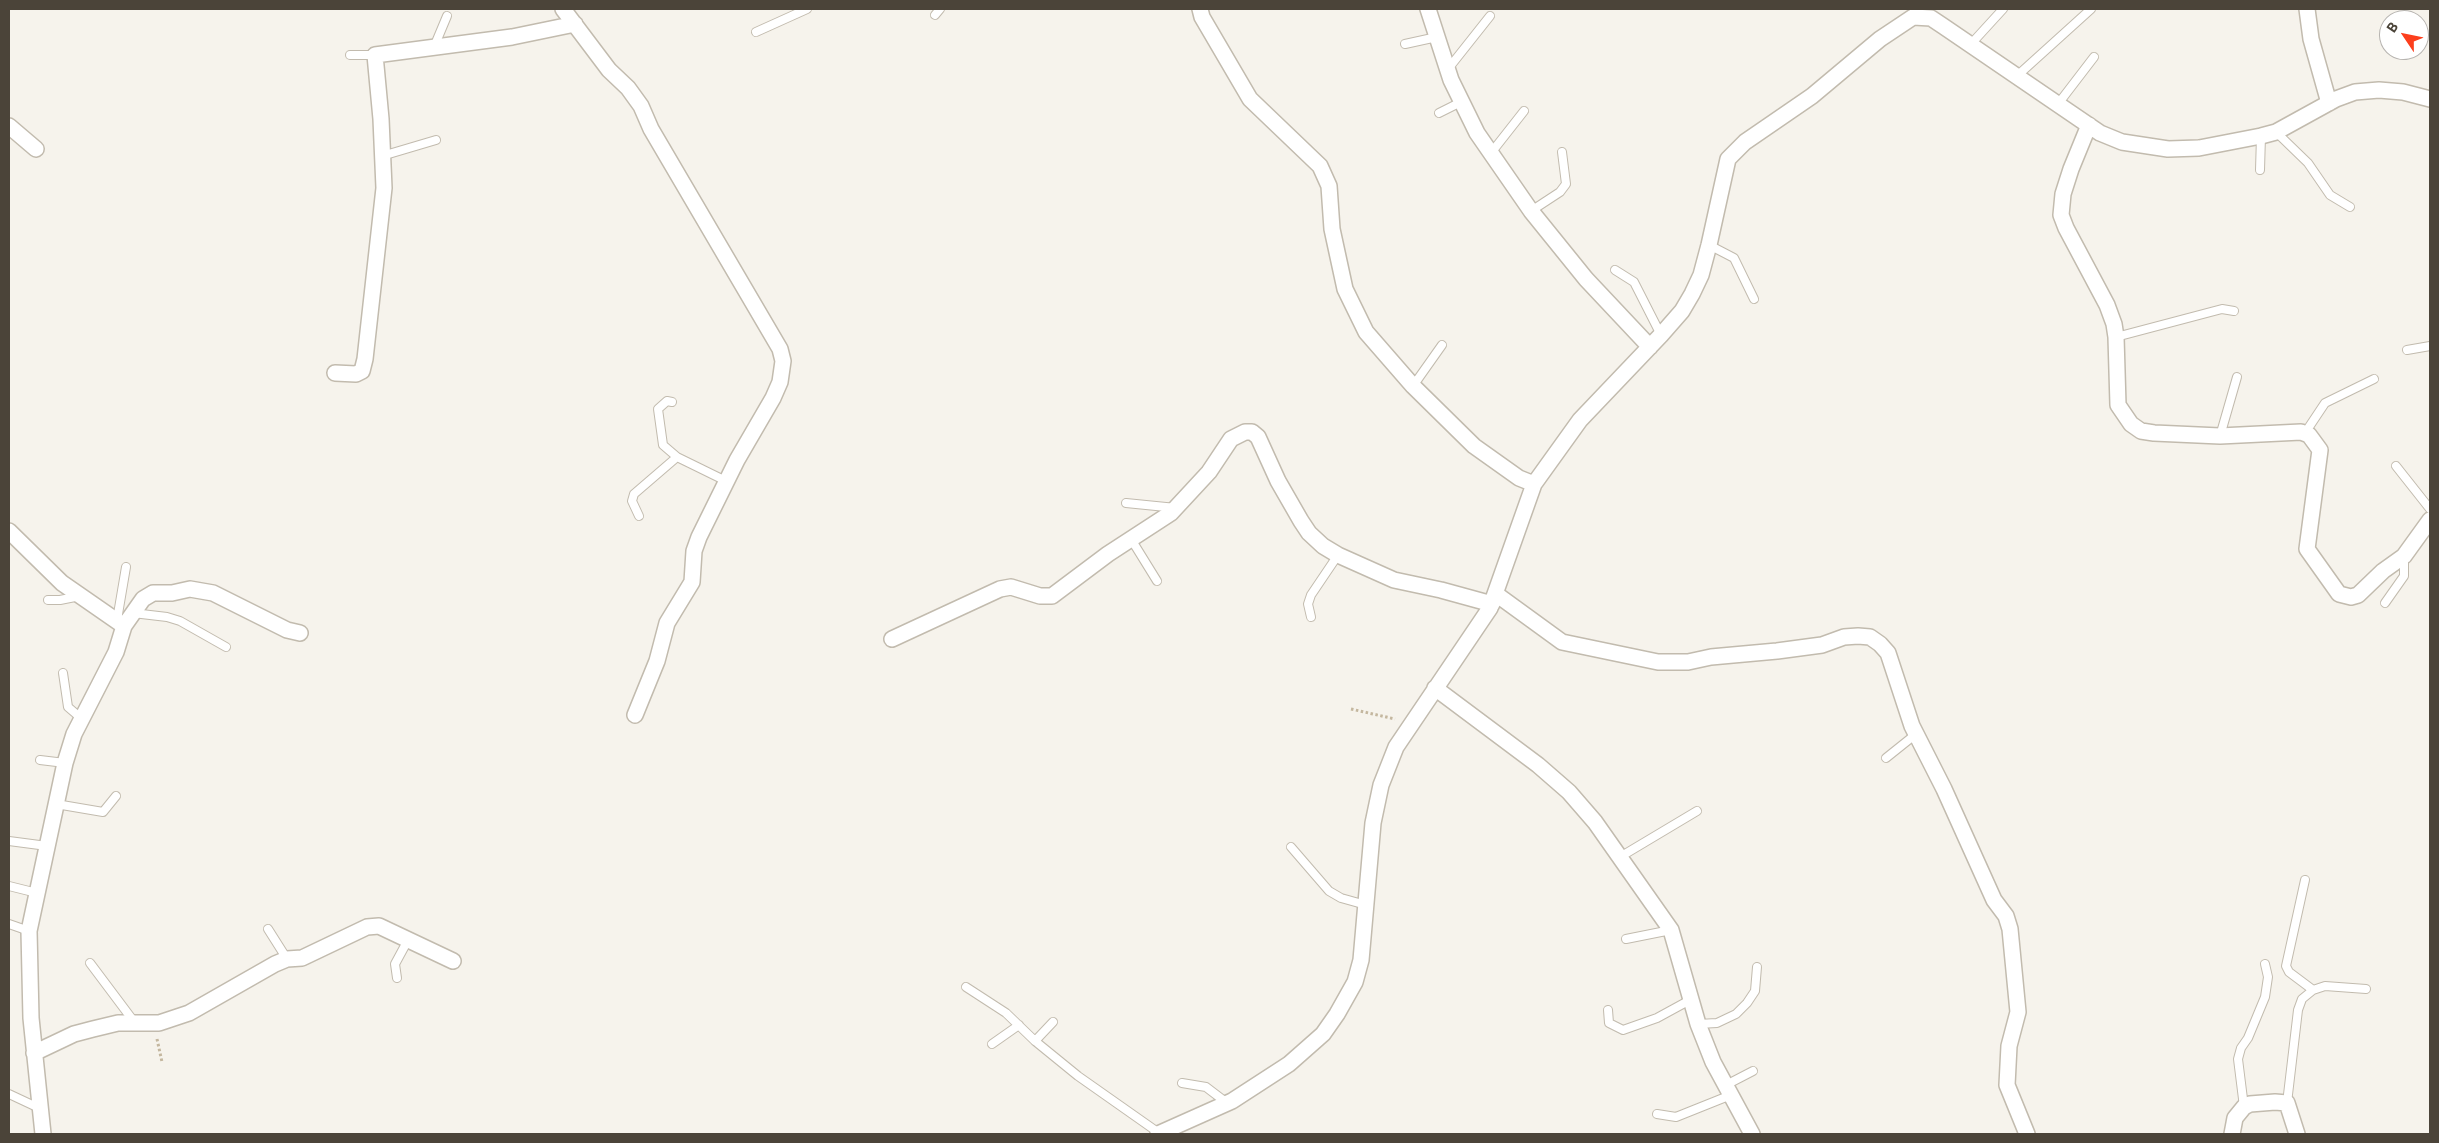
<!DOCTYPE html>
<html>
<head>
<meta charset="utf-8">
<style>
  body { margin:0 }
  #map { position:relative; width:2439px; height:1143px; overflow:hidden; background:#f6f3ec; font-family:Barlow,sans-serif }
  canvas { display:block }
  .frame { position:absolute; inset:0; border:10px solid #4b4439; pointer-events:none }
  .north { position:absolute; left:2379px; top:10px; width:50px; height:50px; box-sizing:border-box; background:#fff; border:1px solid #b7b4b0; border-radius:50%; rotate:304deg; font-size:14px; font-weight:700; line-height:20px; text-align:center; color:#4b4439 }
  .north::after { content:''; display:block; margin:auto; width:18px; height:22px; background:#fc3f1d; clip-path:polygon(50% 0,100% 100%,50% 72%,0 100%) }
</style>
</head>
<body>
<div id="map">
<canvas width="2439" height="1143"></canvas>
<div class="frame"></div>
<div class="north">B</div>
</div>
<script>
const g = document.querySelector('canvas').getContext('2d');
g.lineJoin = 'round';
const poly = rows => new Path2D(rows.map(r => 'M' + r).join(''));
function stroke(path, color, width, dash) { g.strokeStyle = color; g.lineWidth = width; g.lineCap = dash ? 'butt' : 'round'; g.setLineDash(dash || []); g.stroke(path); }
const lane = poly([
  [935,15,940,9],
  [756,32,807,9],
  [1405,44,1437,37],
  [1971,44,2003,9],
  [434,47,447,16],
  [350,55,375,55],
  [1448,69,1490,16],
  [2018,75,2091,9],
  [2058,104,2094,57],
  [1439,113,1461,102],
  [2276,132,2308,163,2330,195,2350,207],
  [1491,153,1524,111],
  [382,156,436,140],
  [2260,170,2261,136],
  [1531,211,1560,192,1566,184,1562,152],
  [1709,245,1734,258,1754,299],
  [1615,270,1634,282,1661,335],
  [2116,337,2222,309,2234,311],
  [2407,350,2430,346],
  [1413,386,1442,345],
  [672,402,667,401,658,409,663,445,677,457,726,481],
  [2305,433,2325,403,2374,379],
  [2220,436,2237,377],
  [2396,466,2430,509],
  [1126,503,1176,508],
  [639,516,632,501,634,494,677,457],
  [1131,539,1157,581],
  [48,600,60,600,80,596],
  [2385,603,2404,576,2404,556],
  [133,613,167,617,180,621,226,647],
  [1311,617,1308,604,1311,595,1338,555],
  [117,620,126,567],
  [63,673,68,707,82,719],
  [1886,758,1916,734],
  [40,760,65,763],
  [56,804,103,812,116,796],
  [9,841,47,846],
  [1291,847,1329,891,1341,898,1366,905],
  [1620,857,1697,811],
  [2305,880,2286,966,2289,972,2313,990],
  [9,886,37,893],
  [9,924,29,931],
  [268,929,287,959],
  [1626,939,1671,930],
  [90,963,135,1023],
  [397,978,395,964,408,940],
  [966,987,1006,1013,1035,1041,1078,1076,1159,1133],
  [1608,1010,1609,1023,1623,1030,1657,1018,1690,1000],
  [1698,1024,1717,1023,1736,1014,1747,1003,1755,991,1757,967],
  [1035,1041,1053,1022],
  [992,1044,1019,1025],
  [1182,1083,1206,1087,1227,1103],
  [1726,1085,1753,1071],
  [9,1094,41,1109],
  [2287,1103,2298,1010,2302,999,2313,990,2325,986,2366,989],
  [2244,1107,2238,1059,2241,1048,2248,1038,2265,997,2268,977,2265,964],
  [1657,1114,1676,1117,1731,1095]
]);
const street = poly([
  [563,9,609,70,628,88,641,106,651,129,780,349,783,361,780,382,773,398,737,460,699,537,694,551,692,582,667,623,657,661,635,715],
  [1200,9,1202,17,1250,99,1320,166,1329,186,1332,229,1345,289,1366,332,1413,386,1474,446,1519,478,1534,484],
  [1428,9,1451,80,1477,133,1531,211,1586,279,1650,347],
  [2307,9,2311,39,2329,103],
  [2089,125,2071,169,2063,194,2061,215,2066,228,2107,305,2114,324,2116,337,2118,405,2131,424,2141,431,2154,433,2220,436,2301,432,2309,435,2320,450,2307,549,2339,594,2351,597,2358,595,2383,571,2404,556,2430,520],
  [9,126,36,149],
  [335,373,356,374,362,371,365,359,384,188,381,119,375,55,512,37,575,24],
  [9,531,62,583,124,626,116,652,74,734,65,763,29,931,31,1018,43,1134],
  [1496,594,1562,642,1658,662,1688,662,1711,657,1777,651,1822,645,1844,637,1858,636,1870,637,1880,644,1888,653,1912,726,1944,789,1994,900,2006,916,2010,929,2018,1012,2009,1046,2007,1085,2027,1134],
  [124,626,143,599,153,593,172,593,190,589,213,593,287,630,300,633],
  [892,639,1000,589,1011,587,1040,596,1052,596,1108,554,1171,513,1209,472,1231,439,1245,432,1252,432,1258,437,1278,481,1301,521,1309,533,1323,546,1338,555,1394,580,1441,590,1492,604],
  [1435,688,1538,765,1569,792,1595,822,1671,930,1698,1024,1713,1062,1752,1134],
  [34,1053,74,1034,93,1029,118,1023,159,1023,189,1013,275,964,287,959,302,958,367,927,379,926,453,961],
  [1158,1134,1232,1101,1289,1064,1323,1034,1337,1014,1355,982,1361,960,1373,823,1381,785,1396,747,1490,608,1534,484,1580,420,1661,335,1682,311,1692,294,1701,275,1709,245,1728,159,1745,142,1812,96,1880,39,1913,17,1931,18,1943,26,2100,133,2122,142,2168,149,2199,148,2261,136,2276,132,2336,99,2355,92,2379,90,2403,92,2430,99],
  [2232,1134,2235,1118,2244,1107,2250,1104,2275,1102,2287,1103,2297,1134]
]);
stroke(lane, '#c2bbae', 10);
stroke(street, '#c2bbae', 18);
stroke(poly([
  [1351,709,1395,719],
  [157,1039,162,1062]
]), '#c4b79f', 3, [2.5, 2.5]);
stroke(lane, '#fff', 8);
stroke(street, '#fff', 15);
</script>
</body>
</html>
